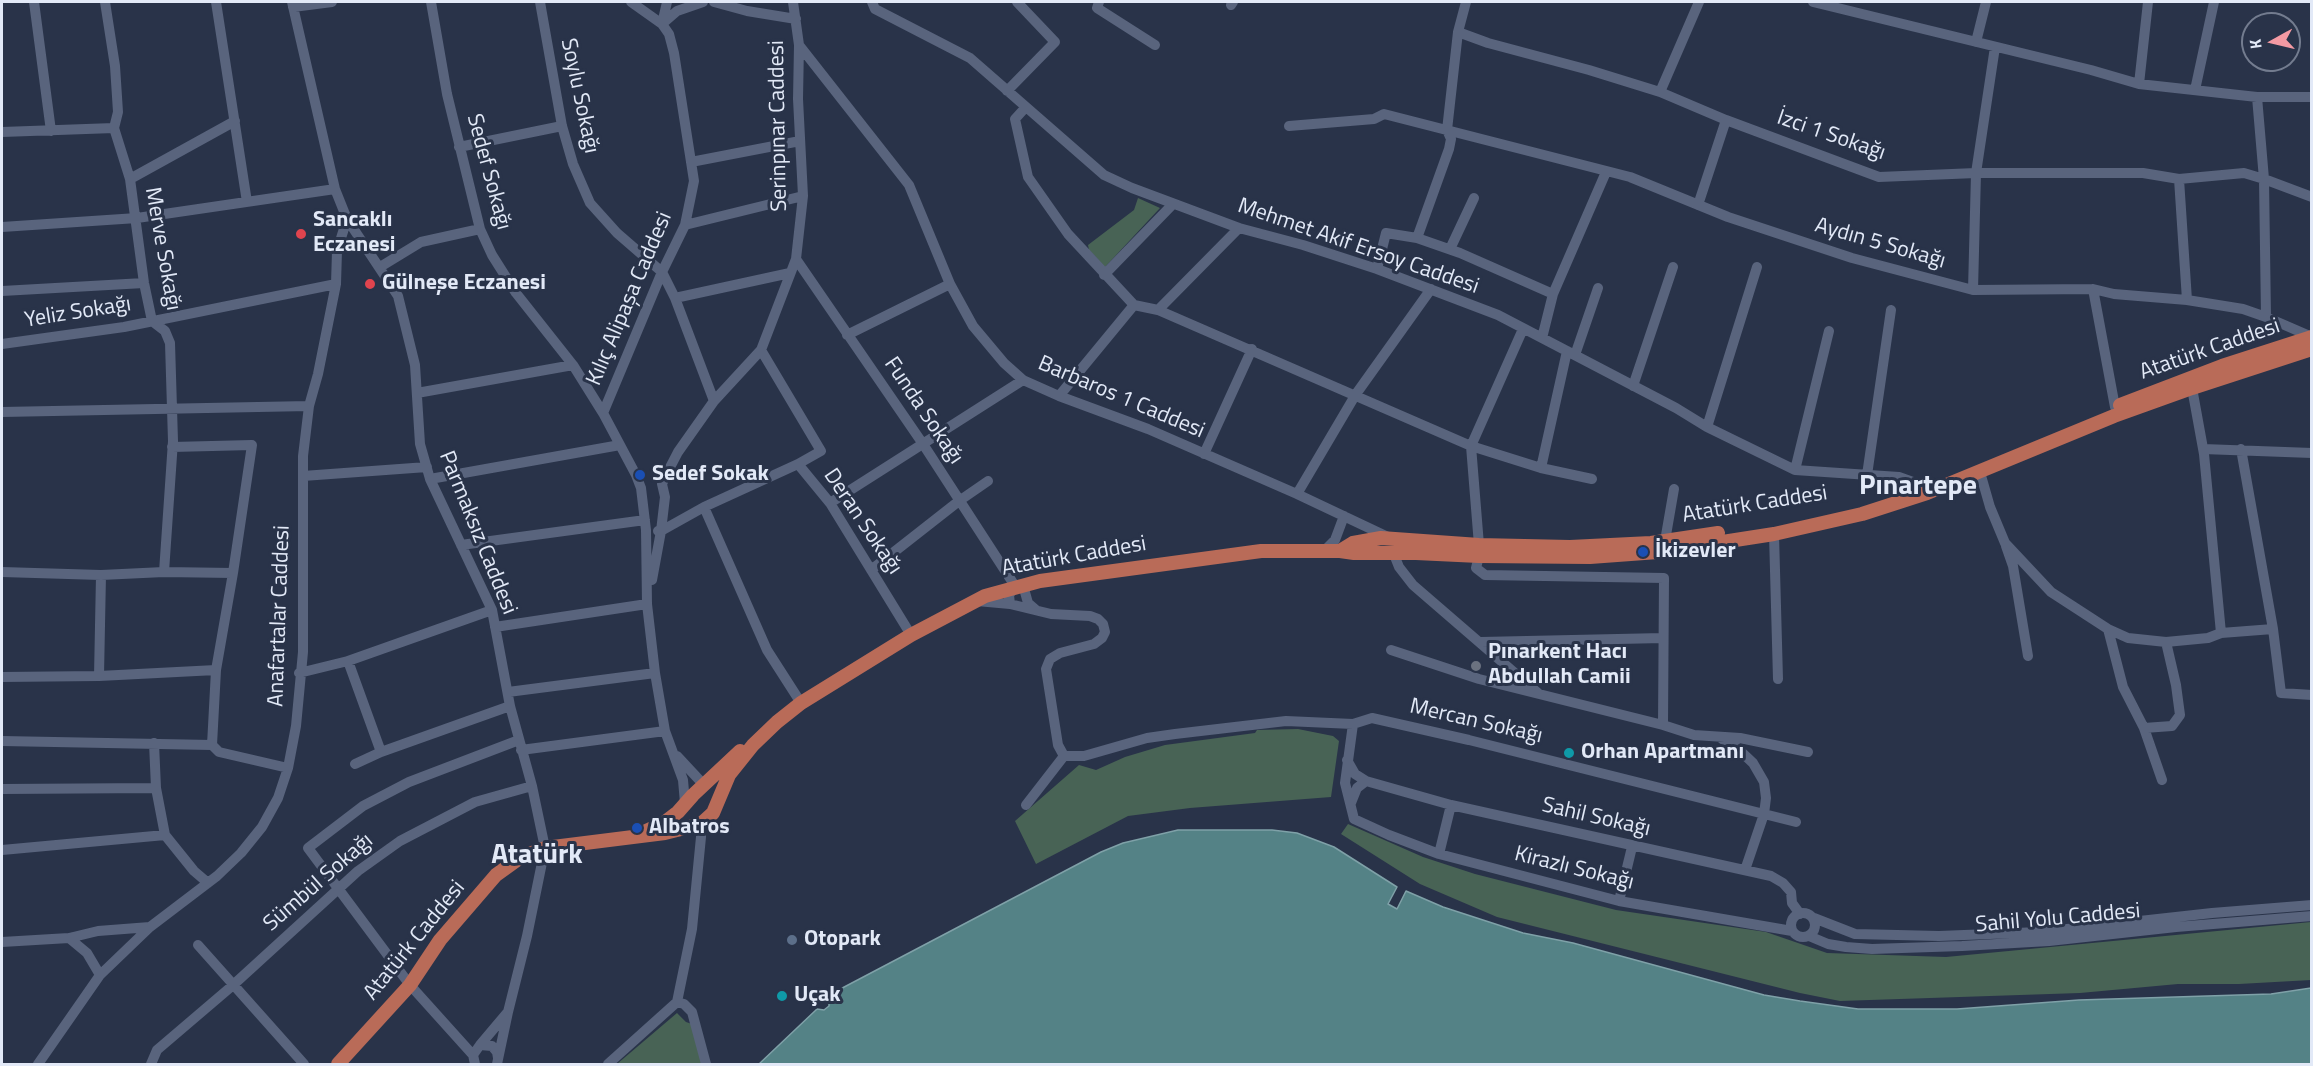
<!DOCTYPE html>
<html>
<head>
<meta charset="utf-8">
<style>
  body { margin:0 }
  #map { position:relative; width:2313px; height:1066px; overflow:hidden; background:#293349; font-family:"Titillium Web",sans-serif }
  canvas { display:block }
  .frame { position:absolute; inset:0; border:3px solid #e2e9f7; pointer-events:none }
  .north { position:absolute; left:2241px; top:12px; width:60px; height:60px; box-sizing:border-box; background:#293349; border:2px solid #737c8f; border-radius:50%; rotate:262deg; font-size:16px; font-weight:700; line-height:24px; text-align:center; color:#e2e9f7 }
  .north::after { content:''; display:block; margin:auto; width:21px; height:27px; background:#f49aa3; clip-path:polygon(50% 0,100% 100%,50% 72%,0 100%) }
</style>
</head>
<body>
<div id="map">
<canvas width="2313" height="1066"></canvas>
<div class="frame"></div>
<div class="north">K</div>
</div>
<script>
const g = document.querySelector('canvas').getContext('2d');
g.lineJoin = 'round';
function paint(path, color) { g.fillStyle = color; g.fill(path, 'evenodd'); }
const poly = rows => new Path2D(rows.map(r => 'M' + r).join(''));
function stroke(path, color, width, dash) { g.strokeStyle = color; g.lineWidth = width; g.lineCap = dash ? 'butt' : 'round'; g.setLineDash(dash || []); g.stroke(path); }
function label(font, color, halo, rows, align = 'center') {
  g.font = font + ' "Titillium Web",sans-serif'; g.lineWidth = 6; g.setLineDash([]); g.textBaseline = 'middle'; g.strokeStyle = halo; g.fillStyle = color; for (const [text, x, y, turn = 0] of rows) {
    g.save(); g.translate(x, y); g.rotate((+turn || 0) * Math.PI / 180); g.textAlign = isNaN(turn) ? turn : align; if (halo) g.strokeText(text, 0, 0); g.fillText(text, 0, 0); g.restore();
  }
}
paint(poly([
  [1138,198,1160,208,1105,267,1089,250,1088,245,1134,210],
  [1298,729,1333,736,1339,741,1331,797,1190,808,1128,816,1036,864,1015,821,1079,765,1096,770,1125,757,1165,745,1255,733,1257,730],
  [1348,824,1423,857,1475,874,1616,910,1766,932,1827,953,1946,957,2311,922,2311,980,2239,984,2178,984,2080,993,1840,1001,1800,993,1497,917,1420,884,1341,834],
  [677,1013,686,1022,698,1026,706,1064,617,1064]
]), '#486355');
const water = poly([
  [1178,830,1272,830,1297,833,1334,847,1397,887,1388,904,1397,909,1406,891,1443,907,1523,933,1573,943,1764,995,1800,1001,1858,1009,1957,1009,2079,1000,2271,994,2311,988,2311,1064,759,1064,817,1009,824,1010,829,1006,829,995,1101,852,1123,843,1178,830]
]);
paint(water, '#548286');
stroke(water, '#7fa1a8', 1.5);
stroke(poly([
  [34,2,51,131],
  [105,2,115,66,118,112,114,128,130,179,144,283,152,321,165,331,170,343,173,441,164,572],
  [216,2,247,202],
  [292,2,335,189,347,219,398,296,415,365,420,444,430,479,492,610,510,706,532,786,545,848,527,936,508,1012,497,1064],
  [431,2,447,94,480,229,492,255,516,293,573,365,603,413,636,475,641,488,646,530,647,604,655,673,665,731,683,780,685,803],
  [540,2,562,126,573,164,590,203,617,233,662,272,675,298,714,401],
  [714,2,747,11,796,19],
  [872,2,875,9,970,58,1104,175,1132,188,1239,228,1303,245,1377,269,1498,315,1676,408,1707,427,1795,470,1899,477,1924,486,1927,493],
  [1099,2,1097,8,1155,45],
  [1813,2,2091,70,2139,84,2257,97,2312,97],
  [1231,5,1233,2],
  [293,7,332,2],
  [662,24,677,11,703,2],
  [662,24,667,2],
  [1458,32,1488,43,1589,70,1660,92,1726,120,1879,177,1976,173,2143,173,2179,179,2244,173,2264,179,2312,197],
  [1976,42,1986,2],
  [799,45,909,185,950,284,973,326,1004,363,1023,380,1059,396,1148,429,1297,494,1388,537],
  [2139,84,2148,2],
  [2195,90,2214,2],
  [1007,91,1055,42,1017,2],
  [1660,92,1699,2],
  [2257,97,2264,179,2266,317],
  [1025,108,1015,119,1028,177,1068,234,1134,305],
  [1289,126,1374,119,1384,114,1630,177,1728,217,1852,258,1973,290,2093,289,2114,294,2187,300,2243,309,2266,317,2312,337],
  [1447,130,1458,32,1466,2],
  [2,132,114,128],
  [459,147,562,126],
  [691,162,800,141],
  [130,179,235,121],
  [2179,179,2187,300],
  [1698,205,1726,120],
  [685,225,803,196],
  [2,227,137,218,335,189],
  [1417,238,1449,149,1451,139,1447,130],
  [1450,249,1474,198],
  [796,259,923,444,1015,586,1009,595,1010,604],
  [380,267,421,242,480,229],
  [1377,269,1386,233,1417,238,1460,253,1553,294,1542,338],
  [1104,275,1173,204],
  [2093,289,2115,407],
  [1973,290,1976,173,1995,47],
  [2,291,144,283],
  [1553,294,1606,172],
  [675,298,790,273],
  [1134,305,1158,310,1471,446,1541,468,1592,479],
  [1158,310,1239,228],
  [847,335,950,284],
  [2,344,124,327,336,284],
  [761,350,821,451,798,464,830,503,911,635],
  [1575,355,1598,288],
  [1633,386,1673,267],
  [2192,388,2204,454,2221,633],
  [417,393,573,365],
  [1059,396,1134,305],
  [2,412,309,406],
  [603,413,662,272,685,225,694,181,674,53,669,34,662,24,631,2],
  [1707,427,1757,267],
  [172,447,252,445,233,573,216,670,212,745],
  [2203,449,2312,453],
  [2241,449,2273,629,2281,693,2312,695],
  [1204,454,1252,349],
  [1541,468,1567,351],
  [1795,470,1829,331],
  [1980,472,1990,507,2005,543,2051,592,2108,629,2128,638,2166,642,2208,638,2221,633,2273,629],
  [1867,475,1891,310],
  [303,476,427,467],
  [430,479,620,445],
  [1297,494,1356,394,1431,289],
  [830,503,1023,380],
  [704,507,767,650,801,703],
  [658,531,661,531,704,507,798,464],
  [1774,534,1778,679],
  [1665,541,1674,489],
  [461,545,645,520],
  [1479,545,1471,446,1523,329],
  [2006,546,2013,566,2028,656],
  [1324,551,1335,540,1344,516],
  [1393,552,1399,567,1413,585,1538,693],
  [1479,556,1476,568,1485,575,1664,578,1663,725],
  [871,570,959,501,988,481],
  [2,572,101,575,164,572,233,573],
  [652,580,661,531,665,497,662,484,665,477,678,452,714,401,761,350,796,259,803,196,798,99,799,45,793,2],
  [1023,585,1028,603,1036,610],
  [977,601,1010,604,1051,614,1090,616,1098,619,1103,624,1105,632,1102,638,1094,644,1060,653,1050,659,1046,669,1058,745,1064,756],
  [495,627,647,604],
  [2108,629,2123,687,2144,728,2162,780],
  [1481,642,1663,638],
  [1391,650,1479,679,1663,725,1694,735,1740,738,1808,752],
  [348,661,381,752],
  [299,673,348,661,492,610],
  [99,676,101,575],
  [2,677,99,676,216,670],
  [508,692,655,673],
  [1353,724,1345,783,1354,819,1389,835,1439,854,1619,901,1792,931],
  [2144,728,2172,726,2180,715,2176,685,2166,642],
  [1722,739,1736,747,1753,763,1764,782,1766,798,1764,814,1745,870],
  [2,741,212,745,219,752,288,768],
  [154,743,156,788,165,835,194,871,208,883],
  [521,750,665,731],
  [677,756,704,785],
  [1064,756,1084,756,1147,738,1175,734,1286,721,1353,724,1372,718,1469,740,1796,822],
  [1347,760,1355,774,1366,781,1451,805,1771,876,1783,883,1791,892,1792,903,1800,914],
  [355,764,381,752,510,706],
  [2,789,156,788],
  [1351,803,1357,788,1366,781],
  [1026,805,1064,756],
  [2,850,165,835],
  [1439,854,1451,805],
  [1619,901,1632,847],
  '1791 925a12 12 0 1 1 24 0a12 12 0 1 1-24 0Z',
  [1814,918,1855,934,1939,936,2040,932,2212,913,2312,905],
  [1809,936,1828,944,1846,947,1872,949,1962,946,2049,941,2176,927,2312,916],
  [69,938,87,953,100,975],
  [2,942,69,938,98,931,150,927],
  [198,945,304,1064],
  [677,1002,692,929,701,837,701,824],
  [677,1002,684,1004,692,1012,706,1064],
  [480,1045,507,1013],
  [473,1055,410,985,308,848,363,806,409,782,519,740],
  [38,1064,100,975,150,927,217,876,241,853,262,827,278,798,288,768,296,726,303,652,303,456,309,406,318,374,336,284,337,251,347,219],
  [151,1064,157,1050,232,986,358,871,400,841,475,802,532,786],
  [475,1064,473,1055,480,1045,492,1046,497,1052,498,1058],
  [608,1064,677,1002]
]), '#59647d', 10);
stroke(poly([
  [2120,405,2222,366,2312,337],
  [1340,551,1353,543,1381,538,1479,545,1570,547,1651,543,1718,533],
  [646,831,665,822,678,812,693,795,740,751],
  [338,1064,410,985,440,940,496,875,521,857,545,848,665,833,701,824,713,813,729,775,753,745,777,722,801,703,911,635,985,596,1040,581,1261,551,1340,551,1354,553,1416,553,1479,556,1590,557,1658,552,1774,534,1862,514,1927,493,2114,416,2192,388,2312,349]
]), '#b96b58', 14);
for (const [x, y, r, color] of [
  [301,234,6,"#e0444e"],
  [370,284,6,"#e0444e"],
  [640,475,6,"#1a4fb4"],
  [1643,552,6,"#1a4fb4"],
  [1476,666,6,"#6b7280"],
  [1569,753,6,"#0f9aa8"],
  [637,828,6,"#1a4fb4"],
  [792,940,6,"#5c6f8a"],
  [782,996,6,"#0f9aa8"]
]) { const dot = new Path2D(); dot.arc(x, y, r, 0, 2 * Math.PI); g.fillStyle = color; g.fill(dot); stroke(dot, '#293349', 2); }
label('22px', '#e2e9f7', '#293349', [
  ["Soylu Sokağı",579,96,78],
  ["Serinpınar Caddesi",779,126,-91],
  ["İzci 1 Sokağı",1831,136,19],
  ["Sedef Sokağı",488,172,75],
  ["Aydın 5 Sokağı",1880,244,16],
  ["Mehmet Akif Ersoy Caddesi",1358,247,19],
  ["Merve Sokağı",162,249,80],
  ["Kılıç Alipaşa Caddesi",630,299,-67],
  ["Yeliz Sokağı",78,313,-9],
  ["Atatürk Caddesi",2210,350,-19],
  ["Barbaros 1 Caddesi",1121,398,23],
  ["Funda Sokağı",923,411,56],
  ["Atatürk Caddesi",1755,505,-9],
  ["Deran Sokağı",862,522,56],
  ["Parmaksız Caddesi",477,533,68],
  ["Atatürk Caddesi",1074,557,-10],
  ["Anafartalar Caddesi",280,616,-88],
  ["Mercan Sokağı",1476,722,13],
  ["Sahil Sokağı",1596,818,13],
  ["Kirazlı Sokağı",1574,869,14],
  ["Sümbül Sokağı",319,883,-41],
  ["Sahil Yolu Caddesi",2058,919,-5],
  ["Atatürk Caddesi",415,941,-51]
]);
label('bold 22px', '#e2e9f7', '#293349', [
  ["Sancaklı",313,221],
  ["Eczanesi",313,246],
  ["Gülneşe Eczanesi",382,284],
  ["Sedef Sokak",652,475],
  ["İkizevler",1655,552],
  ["Pınarkent Hacı",1488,653],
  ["Abdullah Camii",1488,678],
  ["Orhan Apartmanı",1581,753],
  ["Albatros",649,828],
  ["Otopark",804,940],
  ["Uçak",794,996]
], 'left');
label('bold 28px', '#e2e9f7', '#293349', [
  ["Pınartepe",1918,487],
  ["Atatürk",537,856]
]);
</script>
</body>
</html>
